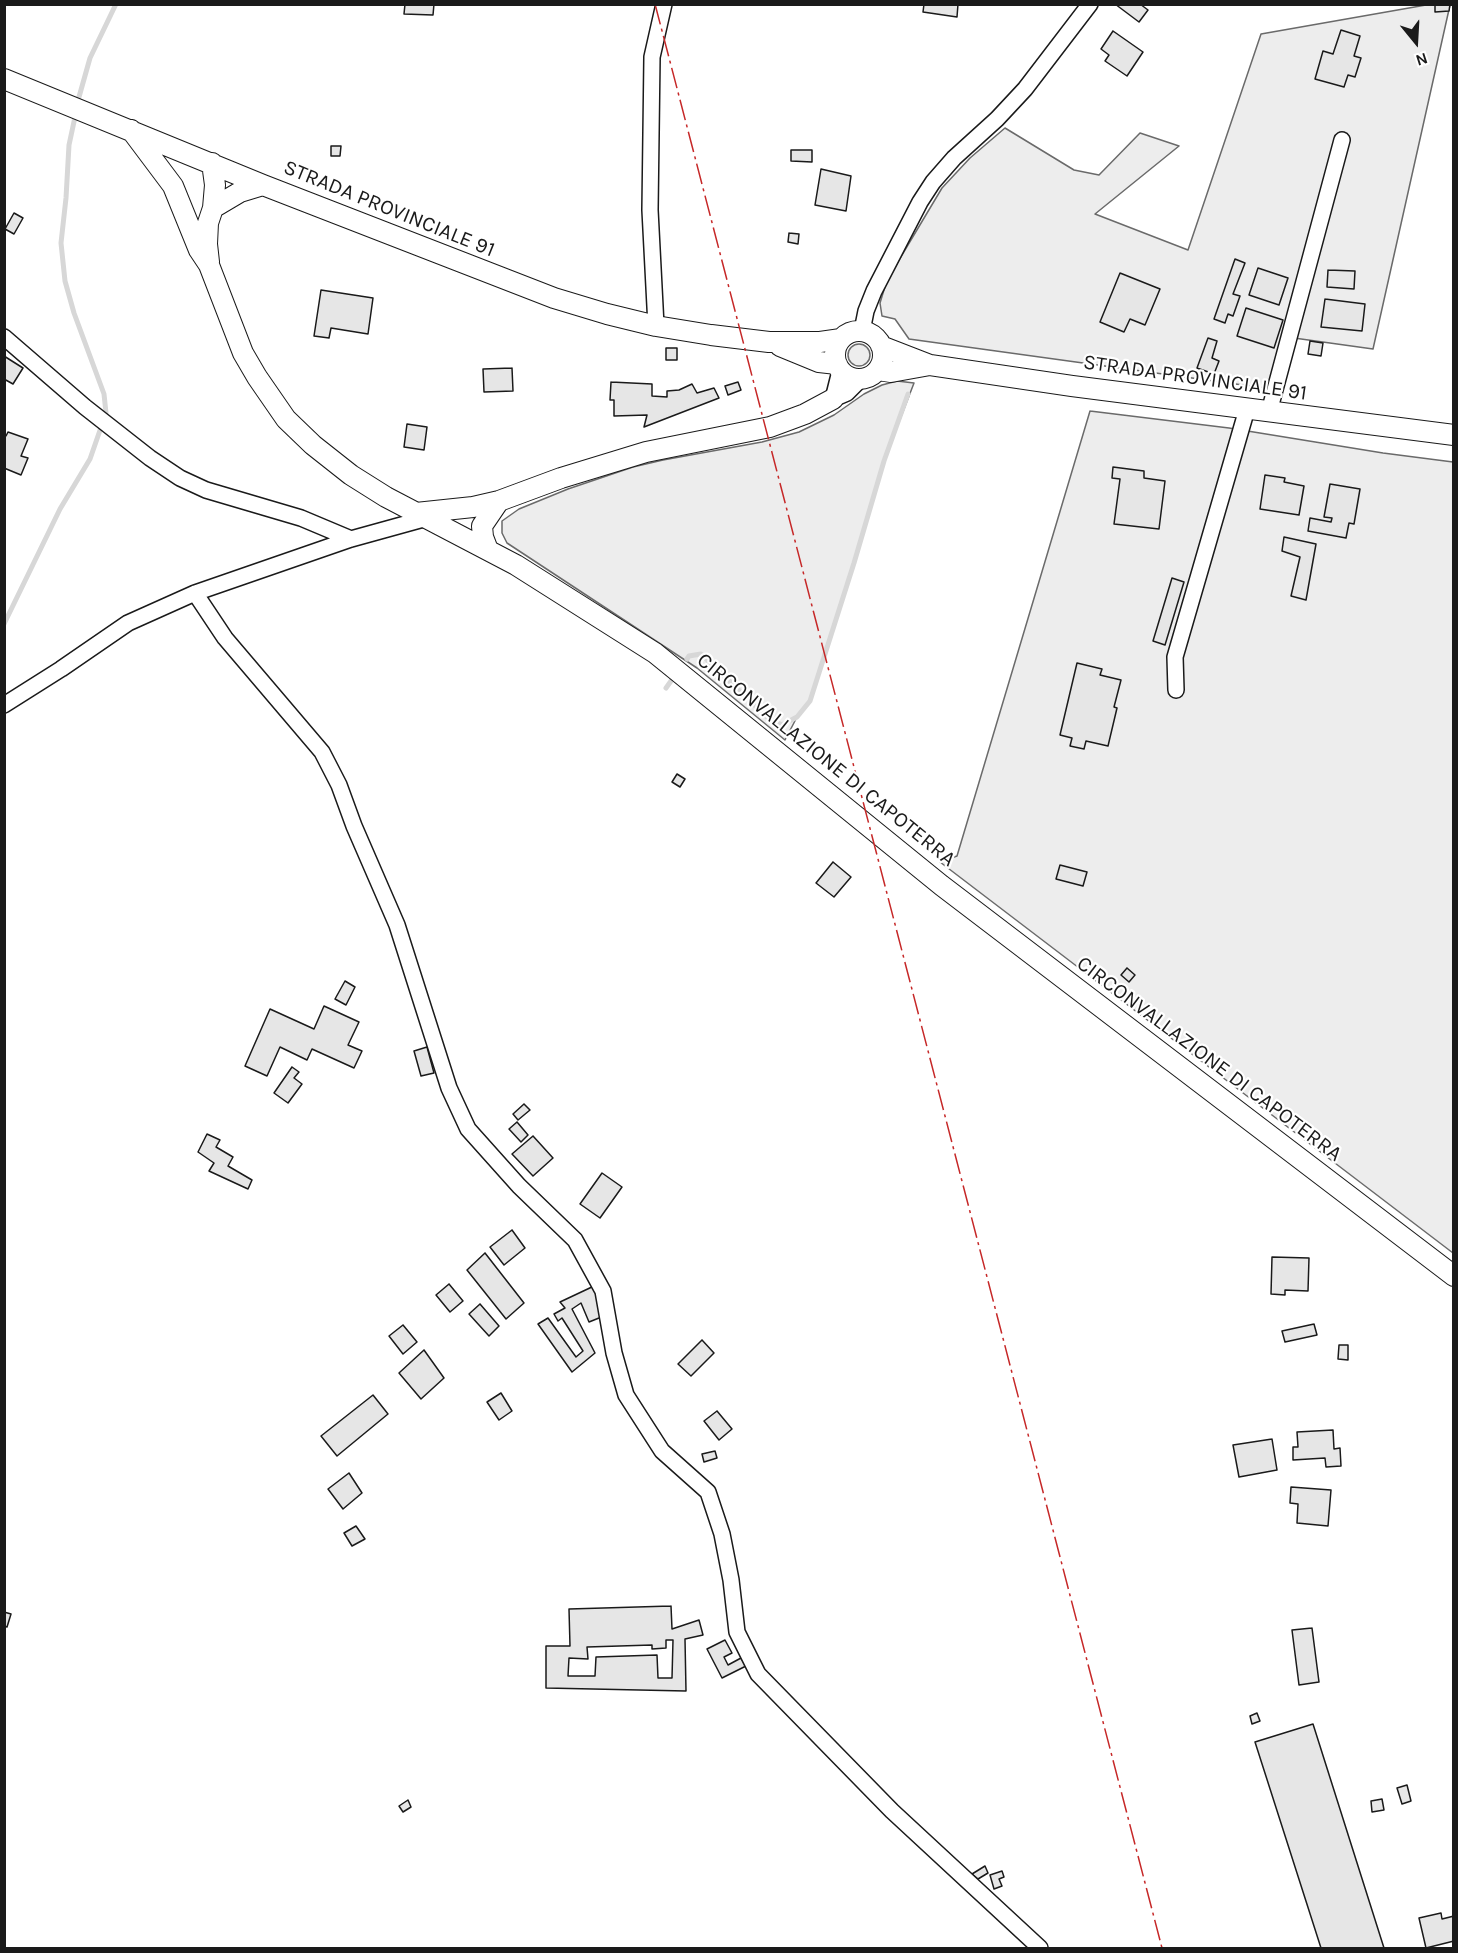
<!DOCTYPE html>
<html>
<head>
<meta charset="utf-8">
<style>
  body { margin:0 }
  #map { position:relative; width:1458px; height:1953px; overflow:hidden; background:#fff; font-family:Karla,sans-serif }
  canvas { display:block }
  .frame { position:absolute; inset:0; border:6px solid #1a1a1a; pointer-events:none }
  .north { position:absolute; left:1386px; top:12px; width:60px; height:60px; -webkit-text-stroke:4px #fff; paint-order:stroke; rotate:162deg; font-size:16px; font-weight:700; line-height:24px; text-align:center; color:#1a1a1a }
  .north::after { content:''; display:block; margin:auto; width:21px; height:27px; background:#1a1a1a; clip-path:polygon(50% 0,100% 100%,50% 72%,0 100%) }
</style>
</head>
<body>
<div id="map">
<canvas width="1458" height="1953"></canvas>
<div class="frame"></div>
<div class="north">N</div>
</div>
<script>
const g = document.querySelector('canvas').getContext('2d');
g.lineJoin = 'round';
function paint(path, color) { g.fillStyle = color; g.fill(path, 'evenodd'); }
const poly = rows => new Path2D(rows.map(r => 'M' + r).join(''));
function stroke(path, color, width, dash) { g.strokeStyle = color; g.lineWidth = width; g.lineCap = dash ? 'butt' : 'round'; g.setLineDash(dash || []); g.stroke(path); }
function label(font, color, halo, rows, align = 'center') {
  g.font = font + ' Karla,sans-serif'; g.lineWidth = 4.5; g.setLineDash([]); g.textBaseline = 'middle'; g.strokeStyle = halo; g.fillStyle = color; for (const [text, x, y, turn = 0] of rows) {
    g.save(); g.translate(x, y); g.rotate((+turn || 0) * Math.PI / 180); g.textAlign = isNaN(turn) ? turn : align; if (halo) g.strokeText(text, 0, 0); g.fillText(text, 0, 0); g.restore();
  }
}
const built = poly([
  [1426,5,1450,5,1373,349,1294,338,1279,390,909,339,895,319,882,316,880,303,887,280,942,188,970,158,1005,128,1074,170,1099,175,1140,133,1179,146,1095,214,1188,250,1261,34,1426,5],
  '848 355a11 11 0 1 1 22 0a11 11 0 1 1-22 0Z',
  [897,381,914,383,884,461,854,563,810,701,797,717,785,740,697,668,507,543,502,533,502,521,519,509,568,489,633,467,663,460,762,442,799,432,834,415,864,394,882,385,897,381],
  [1090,411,1229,428,1383,453,1453,462,1453,1253,940,862,957,856,1090,411]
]);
paint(built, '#ededed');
stroke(built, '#6a6a6a', 1.5);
stroke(poly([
  [79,97,90,58,116,4],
  [4,624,60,509,90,459,106,413,104,394,74,313,65,281,61,243,66,198,69,145,75,117],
  [687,659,689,656,701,654,768,718,782,725,797,717,810,701,854,563,884,461,908,394],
  [666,688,671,681]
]), '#d7d7d7', 5);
const building = poly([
  [405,4,434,4,433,15,404,14,405,4],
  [924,4,958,4,957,17,923,12,924,4],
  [1115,4,1140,4,1148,10,1139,22,1115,4],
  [1435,4,1450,4,1449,11,1435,12,1435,4],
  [1341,30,1360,36,1354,56,1361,58,1355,77,1348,75,1344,87,1315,79,1323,51,1333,54,1341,30],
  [1113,31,1143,52,1127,76,1105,61,1109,55,1101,49,1113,31],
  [331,146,341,146,340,156,331,156,331,146],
  [791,150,812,150,812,162,791,161,791,150],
  [821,169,851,176,846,211,815,205,821,169],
  [14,213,23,218,14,234,5,229,14,213],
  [789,233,799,234,798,244,788,242,789,233],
  [1235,259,1245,263,1233,294,1240,296,1233,316,1228,314,1225,323,1214,319,1235,259],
  [1258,268,1288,278,1279,305,1249,295,1258,268],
  [1328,270,1355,271,1354,289,1327,287,1328,270],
  [1120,273,1160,289,1145,325,1130,319,1124,332,1100,322,1120,273],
  [321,290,373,298,368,334,331,328,329,338,314,336,321,290],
  [1325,299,1365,304,1362,331,1321,327,1325,299],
  [1246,308,1283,320,1274,348,1237,336,1246,308],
  [1208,338,1217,341,1212,358,1219,361,1214,374,1197,368,1208,338],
  [1310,341,1323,343,1321,356,1308,354,1310,341],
  [666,348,677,348,677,360,666,360,666,348],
  [4,356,23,368,13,384,4,379,4,356],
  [512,368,513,391,484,392,483,369,512,368],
  [611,382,652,384,652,396,667,397,667,391,679,390,692,384,697,393,714,388,719,398,644,427,647,415,614,416,614,400,610,400,611,382],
  [738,382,741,390,728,395,725,386,738,382],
  [407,424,427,427,424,450,404,447,407,424],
  [8,432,28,439,21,456,28,458,21,475,4,468,4,436,6,436,8,432],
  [1113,467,1144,471,1144,478,1165,481,1159,529,1114,524,1120,479,1112,478,1113,467],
  [1265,475,1285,478,1284,482,1304,486,1299,515,1260,509,1265,475],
  [1330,484,1360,489,1354,524,1349,523,1346,538,1308,531,1310,518,1331,522,1332,518,1324,517,1330,484],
  [1284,537,1316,544,1306,600,1291,596,1300,557,1282,551,1284,537],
  [1172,578,1184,582,1165,645,1153,641,1172,578],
  [1077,663,1102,669,1100,675,1121,680,1114,707,1117,708,1108,746,1086,741,1084,749,1070,746,1072,738,1060,735,1077,663],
  [677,774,685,779,680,787,672,782,677,774],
  [833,862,851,877,834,897,816,883,833,862],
  [1060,865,1087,872,1083,886,1056,879,1060,865],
  [1127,968,1135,975,1129,982,1121,975,1127,968],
  [345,981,355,987,346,1005,335,999,345,981],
  [324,1006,359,1022,348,1045,362,1051,354,1068,312,1049,307,1060,280,1047,267,1076,245,1066,270,1009,314,1029,324,1006],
  [427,1047,434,1073,421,1076,414,1051,427,1047],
  [292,1067,299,1072,294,1078,302,1084,288,1103,274,1093,292,1067],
  [524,1104,530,1110,518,1120,513,1114,524,1104],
  [517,1122,528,1135,521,1142,509,1129,517,1122],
  [207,1134,220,1140,216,1147,233,1157,228,1166,252,1180,248,1189,209,1171,214,1163,198,1152,207,1134],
  [533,1136,553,1158,533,1176,512,1154,533,1136],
  [602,1173,622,1187,600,1218,580,1204,602,1173],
  [512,1230,525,1248,504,1265,490,1247,512,1230],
  [485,1253,524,1303,506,1319,467,1270,485,1253],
  [1272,1257,1309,1258,1308,1291,1285,1290,1285,1295,1271,1294,1272,1257],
  [449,1284,463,1301,450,1312,436,1295,449,1284],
  [594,1286,604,1316,589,1322,581,1303,572,1309,595,1353,572,1372,538,1324,548,1318,576,1357,583,1351,562,1318,558,1321,554,1314,565,1308,560,1302,594,1286],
  [480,1304,499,1326,489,1336,469,1314,480,1304],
  [1314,1324,1317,1335,1285,1342,1282,1331,1314,1324],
  [403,1325,417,1342,403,1354,389,1336,403,1325],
  [702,1340,714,1353,691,1376,678,1364,702,1340],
  [1339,1345,1348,1345,1348,1360,1338,1359,1339,1345],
  [424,1350,444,1378,421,1399,399,1373,424,1350],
  [501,1393,512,1411,499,1420,487,1402,501,1393],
  [373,1395,388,1414,337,1456,321,1436,373,1395],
  [717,1411,732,1429,719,1440,704,1421,717,1411],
  [1333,1430,1334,1449,1340,1448,1341,1466,1326,1467,1325,1458,1293,1460,1293,1447,1298,1447,1297,1432,1333,1430],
  [1272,1439,1277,1470,1239,1477,1233,1445,1272,1439],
  [715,1451,717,1458,704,1462,702,1454,715,1451],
  [349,1473,362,1493,343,1509,328,1489,349,1473],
  [1291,1487,1331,1490,1328,1526,1297,1523,1298,1504,1290,1503,1291,1487],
  [356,1526,365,1539,352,1546,344,1533,356,1526],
  [671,1606,672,1629,699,1620,703,1635,685,1639,686,1691,546,1688,546,1646,570,1646,569,1609,671,1606],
  [666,1640,673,1640,672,1678,658,1678,657,1655,596,1657,595,1676,568,1676,569,1658,588,1659,587,1647,652,1645,652,1649,666,1648,666,1640],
  [4,1612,11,1614,7,1627,4,1626,4,1612],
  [1312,1628,1319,1682,1299,1685,1292,1630,1312,1628],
  [725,1640,732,1653,724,1657,728,1665,741,1658,746,1666,722,1678,707,1649,725,1640],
  [1257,1713,1260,1721,1252,1724,1250,1716,1257,1713],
  [1313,1724,1384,1948,1321,1948,1255,1742,1313,1724],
  [1407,1785,1411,1801,1402,1804,1397,1788,1407,1785],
  [1382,1799,1384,1810,1372,1812,1371,1801,1382,1799],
  [408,1800,411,1807,403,1812,399,1806,408,1800],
  [985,1866,988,1873,978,1879,972,1874,985,1866],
  [1002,1871,1004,1877,999,1879,1002,1886,994,1889,990,1875,1002,1871],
  [1441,1913,1442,1919,1454,1916,1454,1941,1426,1948,1419,1918,1441,1913]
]);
paint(building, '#e6e6e6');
stroke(building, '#1a1a1a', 1.5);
const minor = poly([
  [656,326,650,210,652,57,664,4],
  [862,331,866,311,874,291,920,202,933,182,954,158,997,119,1025,89,1090,4],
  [4,337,85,407,150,458,180,478,206,490,301,518,351,539],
  [833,399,847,393,861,379],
  [833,399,840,371],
  [1269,412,1342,140],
  [195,593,225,638,322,752,339,785,354,826,397,925,449,1088,468,1129,519,1186,575,1240,603,1291,614,1353,626,1395,662,1451,708,1492,722,1534,731,1580,737,1632,758,1674,892,1811,1040,1948],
  [1176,690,1175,657,1247,409],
  [4,705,61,669,128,623,195,593,351,539,427,518]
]);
const tertiary = poly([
  [4,79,263,185,554,298,607,314,656,326,711,335,769,342,820,342,841,339],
  [131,130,173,186,199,250,209,265,243,353,257,377,286,419,313,445,351,475,386,497,516,565,655,653,941,885,1454,1276],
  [213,208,240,192,263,185],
  [209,262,207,244,208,223,213,208,215,185,212,163],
  '835 355a24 24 0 1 1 48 0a24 24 0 1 1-48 0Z',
  [780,346,819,362,837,364],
  [881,346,930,365,1072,386,1454,435],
  [878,370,891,372,930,365],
  [416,513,473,507,499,501,561,478,646,452,770,427,805,414,833,399],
  [488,550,483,537,482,526,499,501]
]);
stroke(minor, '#1a1a1a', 18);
stroke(tertiary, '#1a1a1a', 22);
stroke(minor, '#fff', 15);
stroke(tertiary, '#fff', 20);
stroke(poly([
  [655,4,1162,1948]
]), '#c62828', 1.5, [21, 4.5, 3, 4.5]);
label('21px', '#1a1a1a', '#fff', [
  ["STRADA PROVINCIALE 91",389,209,22],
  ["STRADA PROVINCIALE 91",1195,378,8],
  ["CIRCONVALLAZIONE DI CAPOTERRA",826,760,39],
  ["CIRCONVALLAZIONE DI CAPOTERRA",1209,1059,37]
]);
</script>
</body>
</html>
